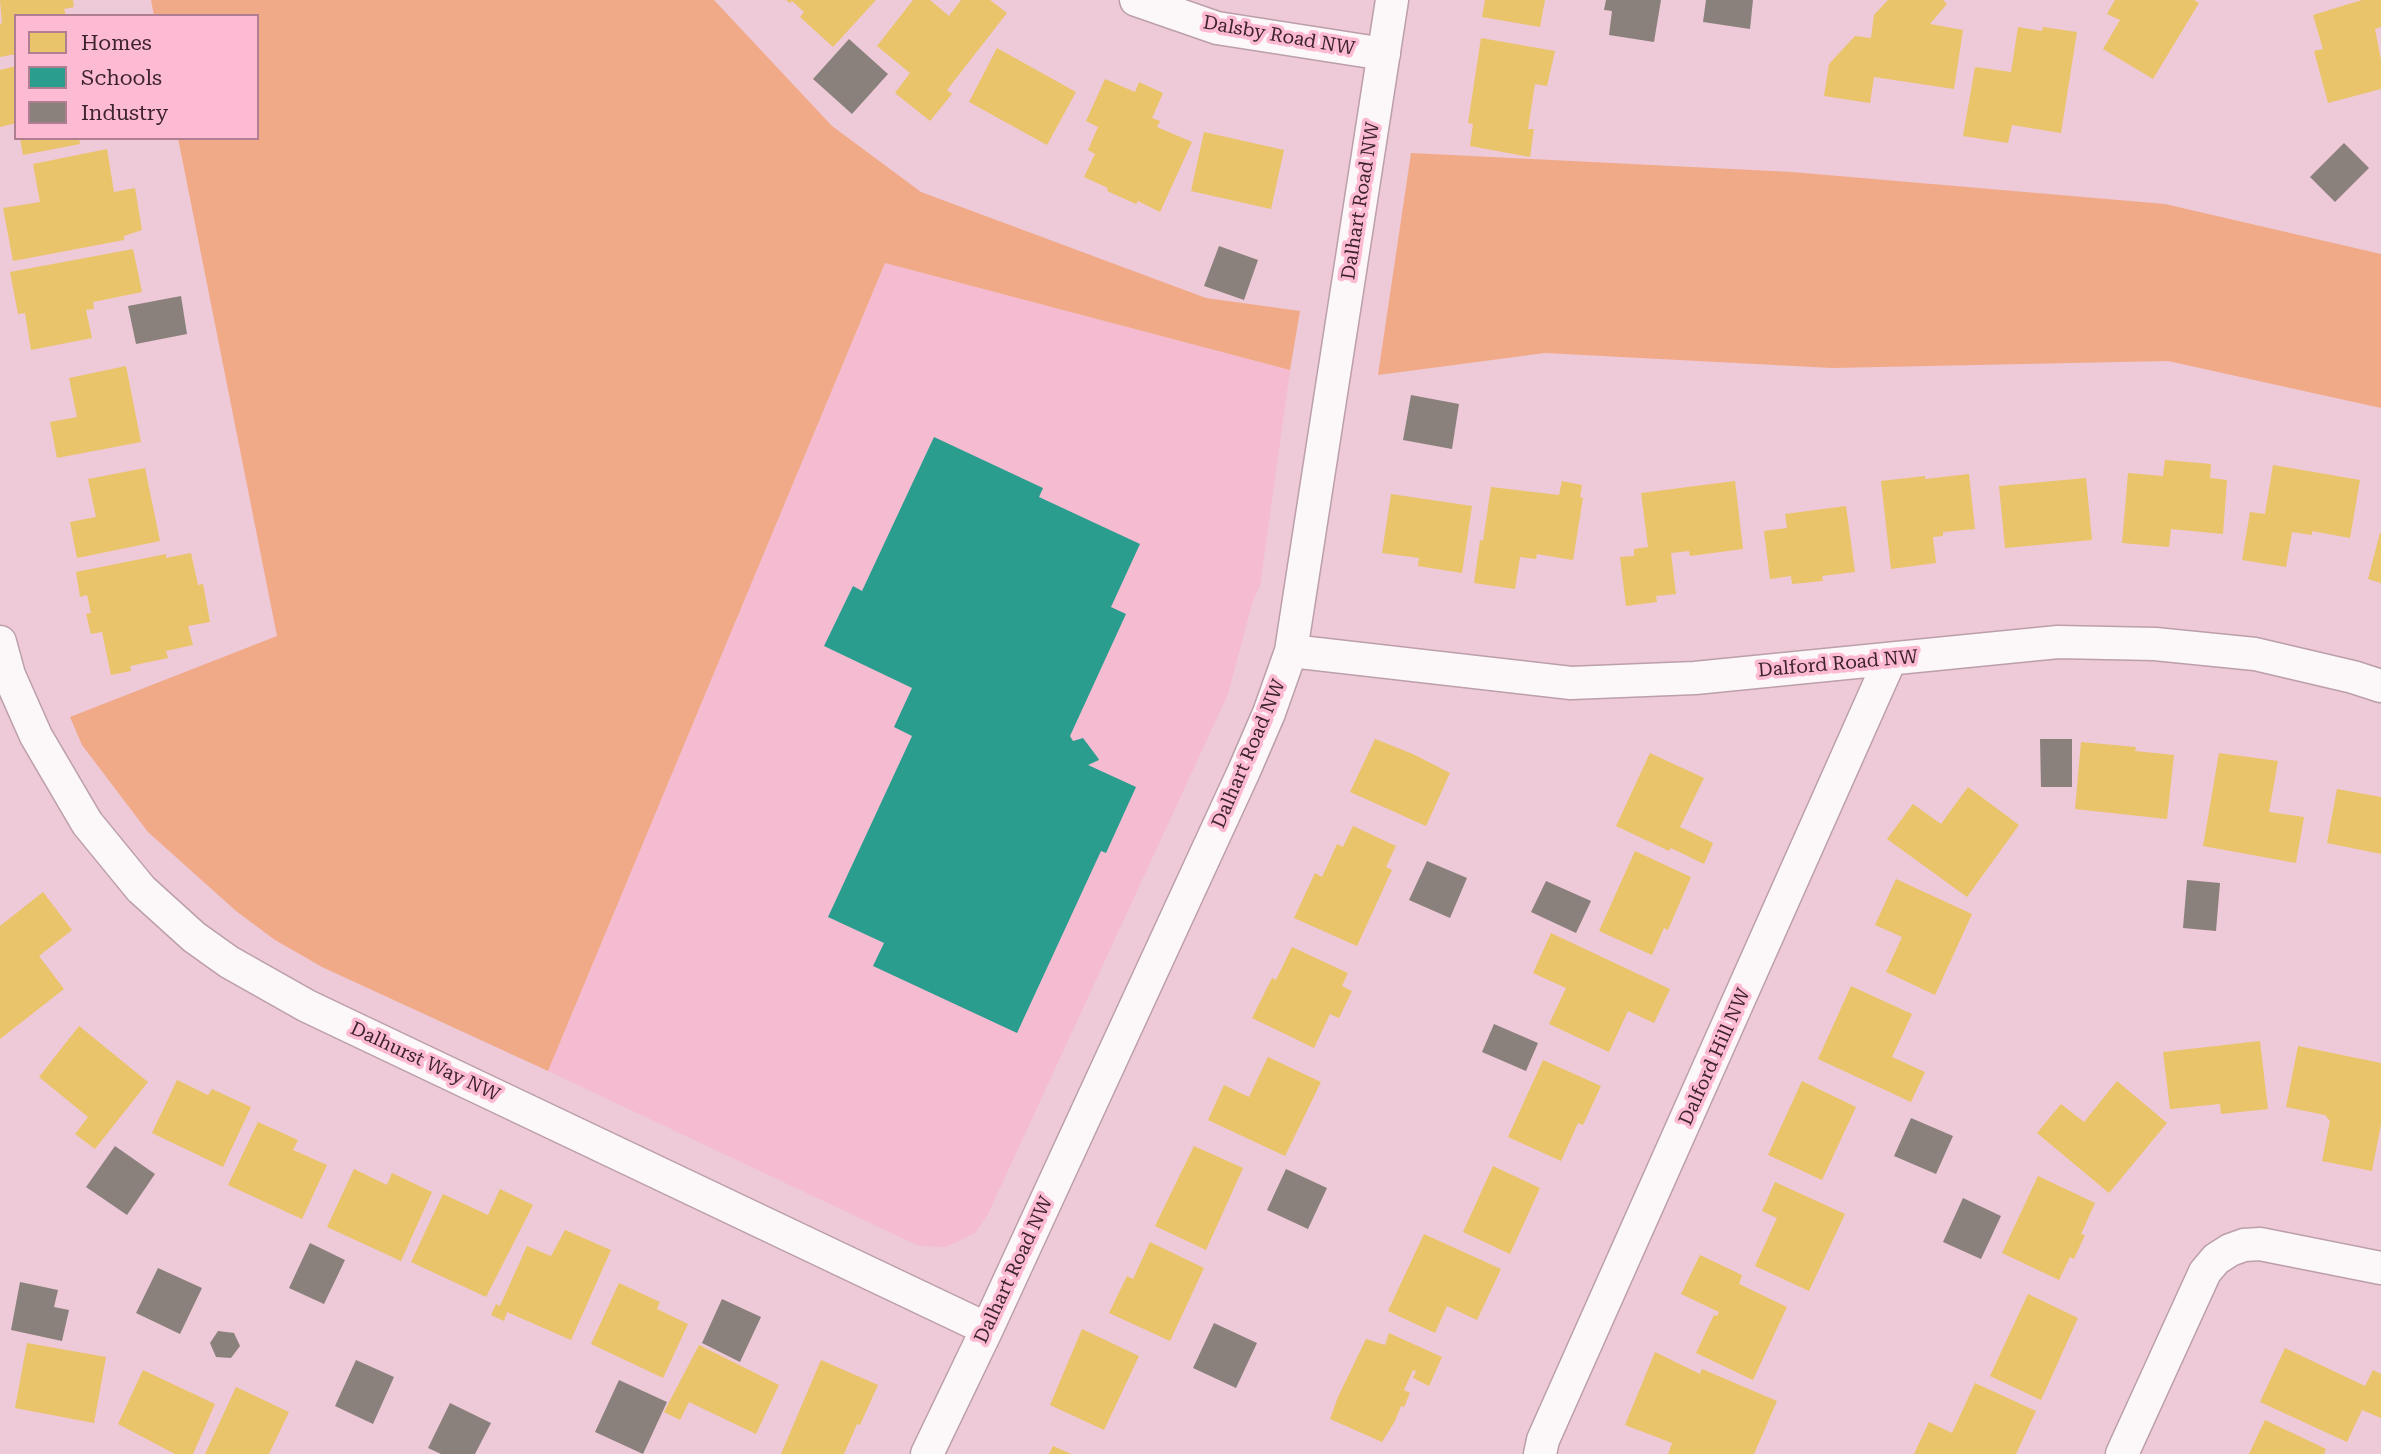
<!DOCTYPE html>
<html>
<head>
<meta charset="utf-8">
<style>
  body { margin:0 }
  #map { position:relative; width:2381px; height:1454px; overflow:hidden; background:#eec9d7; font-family:"Roboto Serif",serif }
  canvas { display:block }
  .legend { position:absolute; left:14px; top:14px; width:245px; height:126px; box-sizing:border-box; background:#fdbad3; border:2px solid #b07e91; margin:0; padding:9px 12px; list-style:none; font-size:21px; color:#3d232d }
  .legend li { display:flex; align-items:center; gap:14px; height:35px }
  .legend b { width:35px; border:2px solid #b07e91 }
</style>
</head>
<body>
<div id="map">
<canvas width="2381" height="1454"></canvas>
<ul class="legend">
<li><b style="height:19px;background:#e9c46a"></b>Homes</li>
<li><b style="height:19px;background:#2a9d8f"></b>Schools</li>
<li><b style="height:19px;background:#8a817c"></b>Industry</li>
</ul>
</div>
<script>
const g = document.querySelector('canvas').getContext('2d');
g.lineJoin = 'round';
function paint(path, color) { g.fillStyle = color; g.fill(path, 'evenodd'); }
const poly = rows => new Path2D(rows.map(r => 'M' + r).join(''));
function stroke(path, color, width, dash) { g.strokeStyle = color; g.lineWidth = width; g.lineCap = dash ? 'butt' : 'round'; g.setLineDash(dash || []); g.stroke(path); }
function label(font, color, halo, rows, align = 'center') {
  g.font = font + ' "Roboto Serif",serif'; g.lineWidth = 7; g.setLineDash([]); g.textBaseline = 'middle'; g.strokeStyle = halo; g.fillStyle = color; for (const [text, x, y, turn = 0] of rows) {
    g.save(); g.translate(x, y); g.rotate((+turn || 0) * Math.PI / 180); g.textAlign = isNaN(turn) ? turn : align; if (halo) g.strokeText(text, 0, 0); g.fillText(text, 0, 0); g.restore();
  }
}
paint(poly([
  [885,263,1290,370,1260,586,1253,600,1228,694,987,1216,975,1233,946,1247,919,1246,548,1071]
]), '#f5bbd0');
paint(poly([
  [151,0,714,0,832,126,921,192,1206,298,1300,311,1290,370,885,263,548,1071,322,967,275,940,236,911,148,832,82,745,70,717,277,636,178,138,257,138,257,16,154,16],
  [1411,153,1792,172,2165,204,2381,254,2381,408,2168,361,1832,368,1545,353,1378,375]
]), '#f0aa88');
paint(poly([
  [0,0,73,0,74,7,64,9,66,16,16,16,16,54,0,57,0,24,2,23],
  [786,0,876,0,833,47,800,17,804,12,792,1,790,3],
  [913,0,930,0,949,16,961,0,990,0,1007,13,947,90,952,94,930,121,895,93,910,73,877,46],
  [1485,0,1545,0,1540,27,1482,17],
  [1888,0,1943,0,1947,4,1930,24,1963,30,1954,89,1874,77,1870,103,1824,96,1829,64,1855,36,1871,38,1874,15],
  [2115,0,2194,0,2199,3,2153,79,2103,49,2120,20,2107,14],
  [2362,0,2381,0,2381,27,2375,29,2381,60,2381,89,2328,103,2314,51,2323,49,2313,15],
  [2018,27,2042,31,2043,27,2077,32,2061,133,2012,125,2008,143,1963,136,1975,67,2011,72],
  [1481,38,1555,51,1547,86,1535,84,1528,129,1534,129,1530,157,1470,146,1473,124,1468,123],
  [997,48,1076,92,1047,145,969,102],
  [16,66,16,123,0,127,0,70],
  [1105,79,1135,92,1139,82,1163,93,1152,118,1160,121,1157,127,1192,142,1160,212,1138,201,1136,204,1107,191,1108,188,1084,177,1095,154,1088,150,1098,127,1086,121],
  [1204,132,1284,150,1271,209,1191,191],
  [20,138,79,138,80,144,23,155],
  [107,149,114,192,135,188,142,230,124,236,124,240,13,261,3,208,40,202,33,164],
  [133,249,142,292,93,302,94,309,86,310,92,338,31,350,25,313,18,314,10,272],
  [126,366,141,442,57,458,50,422,77,417,69,378],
  [2165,460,2211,464,2210,478,2227,480,2223,534,2171,529,2169,547,2122,543,2128,473,2163,476],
  [2273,465,2360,480,2350,538,2312,531,2312,535,2292,532,2286,567,2242,560,2250,512,2265,514],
  [145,468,160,541,77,558,70,522,96,517,88,479],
  [1969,474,1975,529,1943,532,1943,536,1933,537,1936,563,1891,569,1881,481,1925,476,1925,479],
  [2086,478,2092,540,2005,548,1999,486],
  [1562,481,1582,485,1580,497,1583,498,1573,560,1537,554,1536,559,1520,557,1515,589,1474,583,1480,540,1483,541,1491,487,1559,495],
  [1735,481,1743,549,1690,556,1689,551,1671,553,1676,594,1656,596,1657,602,1626,606,1620,557,1634,556,1634,549,1648,547,1641,493],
  [1391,494,1472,506,1462,573,1418,566,1419,558,1382,553],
  [1846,506,1855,572,1822,576,1823,581,1792,584,1791,576,1770,579,1764,531,1787,528,1785,514],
  [2380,533,2381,533,2381,583,2368,579],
  [191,553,198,585,203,584,210,622,188,626,193,645,166,651,168,658,130,666,131,671,111,675,102,632,91,634,86,614,91,613,87,595,80,597,76,572,166,554,166,558],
  [1375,739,1413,754,1450,773,1426,826,1350,792],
  [2081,742,2136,747,2135,751,2174,755,2167,819,2075,809],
  [1650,753,1704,778,1680,827,1713,843,1704,864,1671,848,1669,851,1616,826],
  [2219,753,2278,761,2269,812,2304,817,2296,863,2203,846],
  [1968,787,2019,825,1967,897,1887,839,1913,804,1941,824],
  [2337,789,2381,797,2381,854,2327,843],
  [1353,826,1396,846,1386,867,1392,870,1357,946,1294,918,1315,873,1322,877,1337,844,1343,847],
  [1635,851,1691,877,1668,930,1664,928,1652,955,1599,931],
  [1896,879,1972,914,1935,995,1886,972,1902,937,1875,925],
  [43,892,72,930,39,956,64,989,0,1039,0,926],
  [1551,933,1670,989,1654,1023,1628,1011,1609,1052,1549,1024,1566,988,1533,973],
  [1292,947,1348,973,1342,986,1352,991,1339,1018,1330,1014,1314,1048,1252,1018,1272,978,1276,980],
  [1851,986,1912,1014,1892,1057,1925,1072,1911,1102,1818,1059],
  [79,1026,148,1082,95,1149,75,1134,88,1117,39,1077],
  [2260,1041,2268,1109,2221,1114,2220,1104,2170,1109,2163,1052],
  [2298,1046,2381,1063,2381,1124,2372,1171,2322,1161,2330,1121,2325,1115,2286,1107],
  [1268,1057,1321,1082,1285,1156,1208,1120,1224,1085,1249,1097],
  [1543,1060,1601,1086,1583,1125,1578,1123,1561,1161,1508,1137],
  [177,1080,208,1095,212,1089,251,1107,223,1167,152,1133],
  [1802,1081,1856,1107,1822,1180,1768,1155],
  [2117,1081,2167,1123,2109,1193,2037,1133,2061,1104,2084,1122],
  [258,1122,298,1140,293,1150,327,1165,302,1219,228,1185],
  [1194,1146,1243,1168,1206,1250,1155,1226],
  [1493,1166,1540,1188,1510,1254,1463,1232],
  [354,1169,387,1185,392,1173,432,1192,401,1261,327,1227],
  [2038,1176,2095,1203,2081,1234,2085,1235,2074,1259,2070,1257,2059,1280,2002,1253],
  [1775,1182,1845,1214,1809,1291,1755,1266,1777,1218,1762,1211],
  [500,1189,533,1205,486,1297,411,1262,443,1194,488,1215],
  [565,1230,611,1250,571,1340,507,1312,504,1321,491,1315,496,1304,500,1306,527,1246,551,1256],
  [1424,1234,1501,1269,1477,1320,1447,1306,1435,1333,1388,1311],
  [1150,1242,1204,1268,1170,1341,1109,1313,1127,1276,1133,1279],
  [1700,1255,1742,1275,1739,1284,1787,1307,1753,1380,1696,1353,1714,1315,1717,1316,1719,1312,1681,1294],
  [619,1283,660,1302,657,1309,688,1324,663,1378,591,1344],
  [2028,1294,2078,1318,2041,1400,1990,1376],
  [1082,1329,1139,1356,1104,1430,1050,1405],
  [1389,1333,1442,1357,1429,1386,1413,1378,1416,1371,1413,1370,1404,1390,1410,1393,1404,1407,1401,1406,1395,1421,1382,1442,1330,1419,1338,1397,1366,1339,1385,1345],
  [27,1343,106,1357,94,1423,15,1408],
  [699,1345,779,1385,756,1434,689,1402,680,1420,664,1412],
  [2285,1348,2365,1386,2373,1370,2381,1374,2381,1418,2362,1410,2347,1442,2260,1402],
  [1655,1352,1700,1374,1702,1369,1777,1401,1754,1454,1668,1454,1672,1443,1625,1425],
  [821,1360,878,1385,860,1425,857,1424,844,1454,781,1454],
  [143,1370,215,1404,193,1454,175,1454,118,1424],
  [1975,1383,2036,1411,2016,1454,1914,1454,1929,1422,1952,1433],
  [236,1387,289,1412,269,1454,205,1454],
  [2265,1420,2326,1449,2324,1454,2249,1454],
  [1053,1446,1071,1454,1049,1454]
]), '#e9c46a');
paint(poly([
  [934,437,1043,488,1039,497,1140,544,1111,607,1126,614,1070,736,1073,741,1083,738,1098,758,1099,760,1088,765,1136,787,1106,853,1101,851,1017,1033,873,966,884,943,828,917,912,736,894,727,912,688,824,646,853,586,862,591]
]), '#2a9d8f');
paint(poly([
  [1606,0,1661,0,1654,42,1609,35,1612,11,1604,10],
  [1706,0,1753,0,1750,29,1703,22],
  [849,39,888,74,852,114,813,79],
  [2344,143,2369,168,2335,202,2310,177],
  [1219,246,1258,260,1244,300,1204,286],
  [181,296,187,334,136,344,128,306],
  [1411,395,1459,404,1452,449,1403,440],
  [2040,739,2072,739,2072,787,2041,787],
  [1427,861,1467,878,1450,918,1409,900],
  [2187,880,2220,883,2216,931,2183,928],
  [1546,881,1591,901,1576,933,1531,912],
  [1494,1024,1538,1043,1526,1071,1482,1052],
  [1911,1118,1953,1136,1936,1174,1894,1156],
  [115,1146,155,1174,127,1215,86,1187],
  [1286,1169,1327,1188,1308,1229,1267,1210],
  [1963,1198,2001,1216,1981,1259,1943,1242],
  [310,1243,345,1260,324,1304,289,1288],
  [158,1268,202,1288,180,1334,136,1313],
  [20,1282,58,1290,54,1307,69,1310,62,1341,11,1330],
  [722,1299,761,1317,740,1362,702,1343],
  [1214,1323,1257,1343,1236,1388,1193,1368],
  [218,1331,234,1333,240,1346,231,1358,216,1357,210,1343],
  [356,1360,394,1377,373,1424,335,1406],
  [619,1380,667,1402,643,1454,595,1432],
  [450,1403,491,1423,475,1454,441,1454,428,1448]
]), '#8a817c');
const street = poly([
  [1136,0,1217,28,1384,54],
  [0,642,9,675,36,736,87,823,141,889,194,937,229,962,307,1006,987,1329],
  [1291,651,1571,683,1695,678,2058,642,2155,644,2255,654,2353,677,2381,686],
  [927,1454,987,1329,1244,771,1269,713,1291,651,1392,0],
  [1540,1454,1543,1440,1890,660],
  [2122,1454,2205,1272,2216,1259,2230,1250,2244,1245,2260,1244,2381,1268]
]);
stroke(street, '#bb9fa9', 35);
stroke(street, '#fcf7f9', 32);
label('19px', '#3d232d', '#fdbad3', [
  ["Dalsby Road NW",1279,36,10],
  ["Dalhart Road NW",1361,201,-81],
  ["Dalford Road NW",1838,664,-5],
  ["Dalhart Road NW",1249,754,-67],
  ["Dalford Hill NW",1715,1057,-66],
  ["Dalhurst Way NW",425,1062,25],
  ["Dalhart Road NW",1014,1270,-65]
]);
</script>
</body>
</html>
